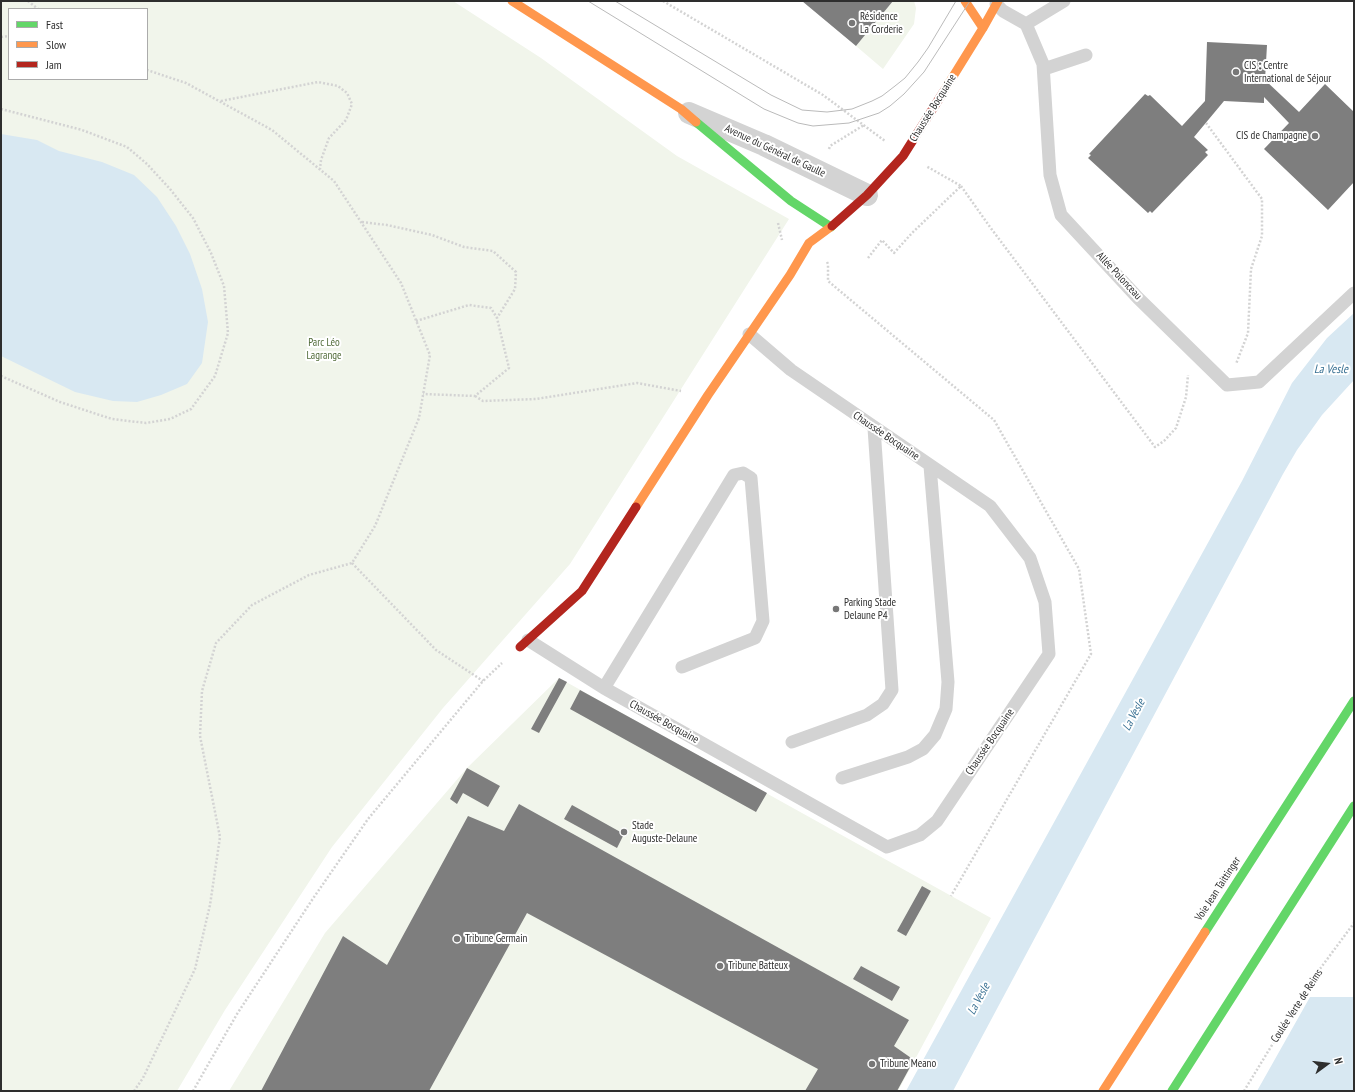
<!DOCTYPE html>
<html>
<head>
<meta charset="utf-8">
<style>
  body { margin:0 }
  #map { position:relative; width:1355px; height:1092px; overflow:hidden; background:#fff; font-family:"PT Sans Narrow",sans-serif }
  canvas { display:block }
  .frame { position:absolute; inset:0; border:2px solid #2e2e2e; pointer-events:none }
  .legend { position:absolute; left:8px; top:8px; width:140px; height:72px; box-sizing:border-box; background:#fff; border:1px solid #ababab; margin:0; padding:5px 7px; list-style:none; font-size:12px; color:#2e2e2e }
  .legend li { display:flex; align-items:center; gap:8px; height:20px }
  .legend b { width:20px; border:1px solid #ababab }
  .north { position:absolute; left:1307px; top:1044px; width:40px; height:40px; -webkit-text-stroke:3px #fff; paint-order:stroke; rotate:75deg; font-size:11px; font-weight:700; line-height:16px; text-align:center; color:#2e2e2e }
  .north::after { content:''; display:block; margin:auto; width:14px; height:18px; background:#2e2e2e; clip-path:polygon(50% 0,100% 100%,50% 72%,0 100%) }
</style>
</head>
<body>
<div id="map">
<canvas width="1355" height="1092"></canvas>
<div class="frame"></div>
<ul class="legend">
<li><b style="height:5px;background:#63d668"></b>Fast</li>
<li><b style="height:5px;background:#ff974d"></b>Slow</li>
<li><b style="height:5px;background:#b3261e"></b>Jam</li>
</ul>
<div class="north">N</div>
</div>
<script>
const g = document.querySelector('canvas').getContext('2d');
g.lineJoin = 'round';
function paint(path, color) { g.fillStyle = color; g.fill(path, 'evenodd'); }
const poly = rows => new Path2D(rows.map(r => 'M' + r).join(''));
function stroke(path, color, width, dash) { g.strokeStyle = color; g.lineWidth = width; g.lineCap = dash ? 'butt' : 'round'; g.setLineDash(dash || []); g.stroke(path); }
function label(font, color, halo, rows, align = 'center') {
  g.font = font + ' "PT Sans Narrow",sans-serif'; g.lineWidth = 4; g.setLineDash([]); g.textBaseline = 'middle'; g.strokeStyle = halo; g.fillStyle = color; for (const [text, x, y, turn = 0] of rows) {
    g.save(); g.translate(x, y); g.rotate((+turn || 0) * Math.PI / 180); g.textAlign = isNaN(turn) ? turn : align; if (halo) g.strokeText(text, 0, 0); g.fillText(text, 0, 0); g.restore();
  }
}
paint(poly([
  [1,1,453,1,541,58,677,156,789,219,570,564,443,708,332,847,225,1010,177,1091,1,1091],
  [9,9,147,9,147,79,9,79],
  [893,1,914,1,916,8,914,24,883,69,856,46],
  [559,678,991,918,898,1091,229,1091,325,933,467,768]
]), '#f1f5eb');
paint(poly([
  [1,134,37,140,59,151,102,162,134,175,157,197,176,226,190,254,202,289,208,322,202,363,187,384,161,395,137,402,113,401,75,392,1,356],
  [1354,313,1354,380,1322,415,1297,450,1283,474,953,1091,906,1091,1242,481,1292,383,1327,338],
  [1310,997,1354,997,1354,1091,1257,1091]
]), '#d8e8f2');
paint(poly([
  [802,1,893,1,856,46],
  [1207,42,1267,45,1265,80,1299,112,1325,84,1354,112,1354,182,1328,210,1264,149,1289,123,1264,97,1264,103,1224,101,1194,137,1208,150,1205,152,1208,155,1152,213,1150,211,1148,213,1088,158,1091,155,1089,154,1145,94,1148,96,1150,95,1182,126,1205,101],
  [559,678,567,682,539,733,531,729],
  [580,690,767,793,756,812,570,709],
  [467,768,500,786,488,807,463,793,457,804,450,799],
  [519,804,909,1020,894,1046,914,1060,897,1091,805,1091,818,1069,527,913,429,1091,261,1091,343,936,387,965,468,816,504,831],
  [572,805,624,834,617,848,564,819],
  [922,886,931,891,906,936,897,931],
  [861,966,900,987,892,1001,853,979]
]), '#7e7e7e');
stroke(poly([
  [28,1,38,9],
  [663,1,823,95,885,141],
  [1,37,9,36],
  [221,101,318,82,338,86,347,93,352,104,346,120,329,138,321,160,320,169],
  [1,109,82,130,127,147,147,164,170,189,193,218,211,253,224,286,228,333,215,376,191,409,170,419,146,423,112,419,60,402,1,376],
  [1206,123,1262,199,1262,236,1251,269,1248,333,1236,364],
  [829,149,830,146,864,125],
  [961,186,990,227,1155,447,1164,441,1176,428,1186,397,1188,375],
  [362,222,387,225,432,235,464,247,493,251,516,272,515,289,497,318],
  [778,223,782,240],
  [868,258,882,240,894,253,912,233,961,186,926,166],
  [827,262,828,264,828,281,994,420,1079,569,1091,654,951,896],
  [416,321,469,305,491,308,497,318,509,368,475,396,423,394],
  [475,396,483,401,536,399,637,383,681,391],
  [352,563,436,650,483,681],
  [134,1091,143,1078,195,969,210,905,220,837,200,736,202,691,216,643,252,605,309,575,352,563,375,526,419,418,430,355,401,283,334,181,272,130,186,83,147,70],
  [193,1091,237,1014,312,900,368,819,483,681,502,663],
  [1244,1091,1311,981,1354,923]
]), '#d3d3d3', 2.5, [2, 2]);
stroke(poly([
  [996,4,1003,11,1026,24,1043,64,1050,175,1061,215,1138,298,1227,385,1259,382,1354,293],
  [1026,24,1064,1],
  [1044,69,1086,55],
  [528,640,604,688,887,847,920,835,937,821,1049,654,1045,602,1030,558,990,506,791,370,749,334],
  [604,688,734,475,743,473,751,478,763,621,755,638,682,667],
  [792,742,867,715,883,704,892,690,874,428],
  [842,778,908,757,923,749,935,735,946,709,948,682,930,466]
]), '#d3d3d3', 13);
stroke(poly([
  [689,113,764,145,867,195]
]), '#d3d3d3', 22);
stroke(poly([
  [696,122,791,201,831,227],
  [1205,932,1354,701],
  [1172,1091,1354,806]
]), '#63d668', 9);
stroke(poly([
  [512,1,681,109,696,122],
  [965,1,983,28],
  [944,91,983,28,998,1],
  [636,507,708,395,790,275,809,243,832,226],
  [1103,1091,1205,932]
]), '#ff974d', 9);
stroke(poly([
  [832,226,867,195,903,156,944,91],
  [520,647,582,591,636,507]
]), '#b3261e', 9);
stroke(poly([
  [588,1,764,109,798,123,813,126,849,123,879,113,890,106,904,94,924,72,970,1],
  [615,1,771,95,802,110,827,112,852,109,872,101,882,96,895,86,905,78,918,62,928,48,956,1]
]), '#bababa', 1);
for (const [x, y, r, color] of [
  [852,23,4,"#777"],
  [1236,72,4,"#777"],
  [1315,136,4,"#777"],
  [836,609,4,"#777"],
  [624,832,4,"#777"],
  [457,939,4,"#777"],
  [720,966,4,"#777"],
  [872,1064,4,"#777"]
]) { const dot = new Path2D(); dot.arc(x, y, r, 0, 2 * Math.PI); g.fillStyle = color; g.fill(dot); stroke(dot, '#fff', 1.5); }
label('11px', '#2e2e2e', '#fff', [
  ["Résidence",860,17],
  ["La Corderie",860,30],
  ["CIS : Centre",1244,66],
  ["International de Séjour",1244,79],
  ["CIS de Champagne",1307,136,"right"],
  ["Parking Stade",844,603],
  ["Delaune P4",844,616],
  ["Stade",632,826],
  ["Auguste-Delaune",632,839],
  ["Tribune Germain",465,939],
  ["Tribune Batteux",728,966],
  ["Tribune Meano",880,1064]
], 'left');
label('11px', '#2e2e2e', '#fff', [
  ["Chaussée Bocquaine",933,108,-58],
  ["Avenue du Général de Gaulle",775,151,25],
  ["Allée Polonceau",1119,276,47],
  ["Chaussée Bocquaine",886,436,34],
  ["Chaussée Bocquaine",664,722,29],
  ["Chaussée Bocquaine",990,742,-56],
  ["Voie Jean Taittinger",1218,889,-57],
  ["Coulée Verte de Reims",1297,1006,-57]
]);
label('11px', '#526c3a', '#fff', [
  ["Parc Léo",324,343],
  ["Lagrange",324,356]
]);
label('italic 12px', '#397193', '#fff', [
  ["La Vesle",1331,370],
  ["La Vesle",1134,715,-62],
  ["La Vesle",979,999,-62]
]);
</script>
</body>
</html>
